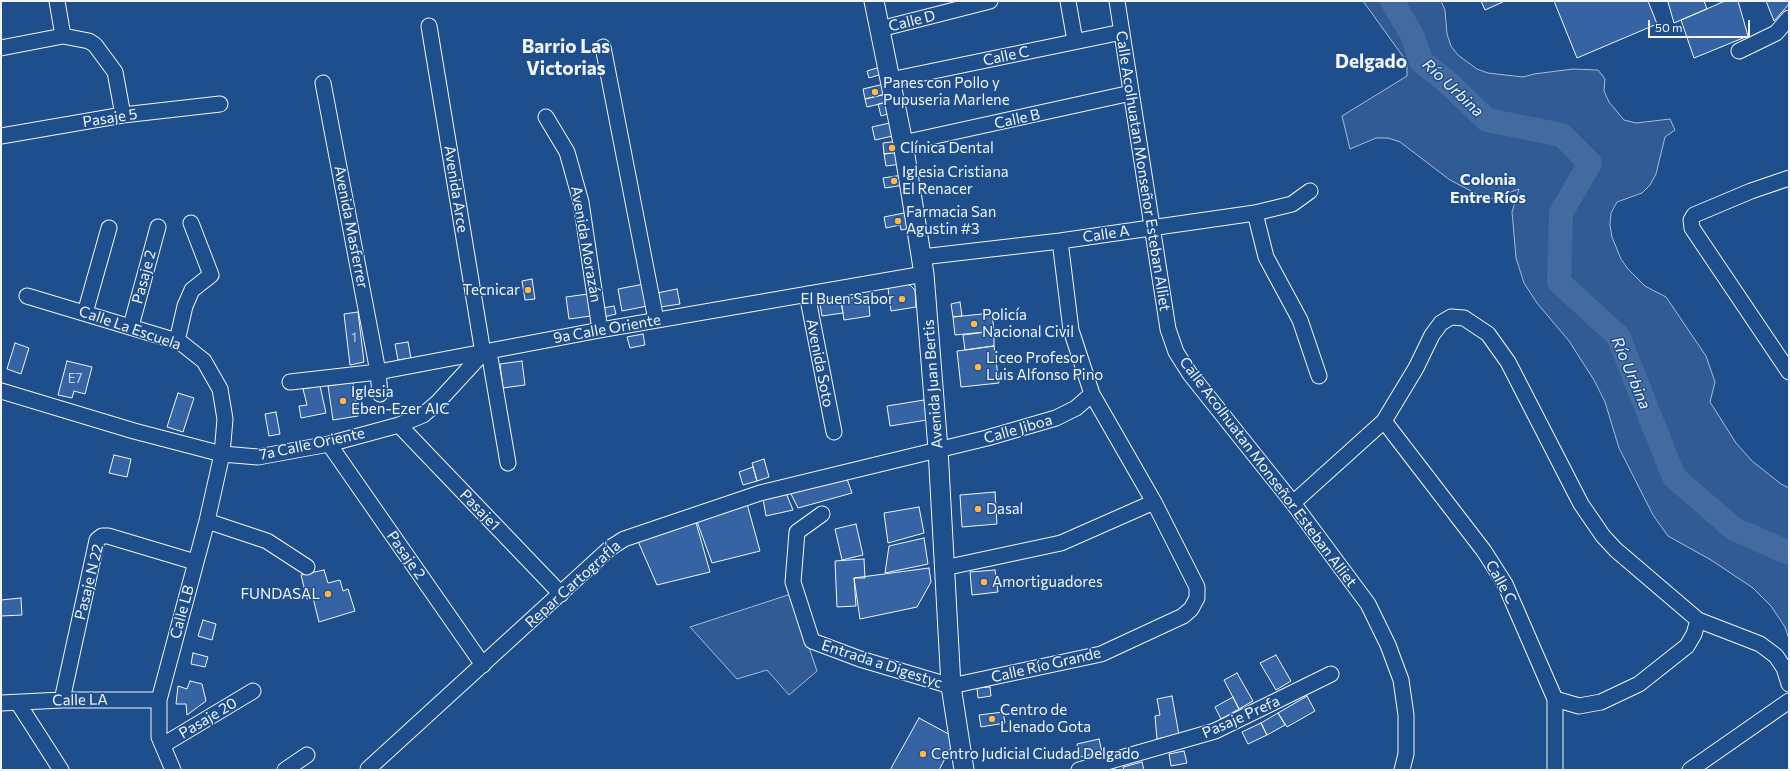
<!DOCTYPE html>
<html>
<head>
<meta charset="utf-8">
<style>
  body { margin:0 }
  #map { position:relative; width:1790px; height:771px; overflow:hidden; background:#1f4e8c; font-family:Commissioner,sans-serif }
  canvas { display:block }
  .frame { position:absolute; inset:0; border:2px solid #f2f6ff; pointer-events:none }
  .scale { position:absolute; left:1648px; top:20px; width:102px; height:18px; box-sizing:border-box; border:2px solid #f2f6ff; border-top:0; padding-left:5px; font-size:12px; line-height:14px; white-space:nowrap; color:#f2f6ff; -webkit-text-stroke:3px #1f4e8c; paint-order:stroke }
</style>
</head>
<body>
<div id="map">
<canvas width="1790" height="771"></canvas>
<div class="frame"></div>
<div class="scale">50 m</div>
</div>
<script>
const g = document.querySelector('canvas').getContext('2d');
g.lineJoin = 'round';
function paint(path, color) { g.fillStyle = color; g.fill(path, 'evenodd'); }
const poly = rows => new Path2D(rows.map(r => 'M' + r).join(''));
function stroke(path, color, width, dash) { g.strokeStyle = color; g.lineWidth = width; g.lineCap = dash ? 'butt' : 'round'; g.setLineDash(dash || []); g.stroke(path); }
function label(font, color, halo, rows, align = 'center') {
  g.font = font + ' Commissioner,sans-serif'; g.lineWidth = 3; g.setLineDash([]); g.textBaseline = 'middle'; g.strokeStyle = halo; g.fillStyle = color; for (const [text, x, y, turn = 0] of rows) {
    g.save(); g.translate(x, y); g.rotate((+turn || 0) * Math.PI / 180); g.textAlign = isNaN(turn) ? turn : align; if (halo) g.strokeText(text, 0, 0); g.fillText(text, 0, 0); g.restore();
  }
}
const built = poly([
  [1363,1,1441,1,1445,10,1447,34,1451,46,1458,55,1477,69,1488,73,1523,77,1534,74,1573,69,1598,70,1605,79,1604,91,1609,102,1624,120,1636,123,1670,119,1675,130,1665,137,1656,174,1650,185,1642,193,1617,202,1611,213,1610,225,1612,237,1621,259,1628,269,1645,286,1666,297,1706,356,1715,382,1710,402,1736,443,1752,461,1781,484,1789,488,1789,639,1785,627,1771,606,1753,588,1711,560,1668,536,1653,515,1619,448,1605,402,1594,380,1569,341,1537,303,1524,283,1516,258,1512,212,1519,189,1488,200,1450,180,1400,142,1388,138,1376,138,1350,149,1342,116,1407,76,1407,62,1363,1],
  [791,594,817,671,789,695,767,670,737,679,690,627,791,594]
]);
paint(built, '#305b95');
stroke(built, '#a8bbd7', 1);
stroke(poly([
  [1392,1,1412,35,1421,61,1445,80,1487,120,1562,135,1590,163,1561,213,1559,282,1618,336,1674,477,1734,529,1789,553]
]), '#446ba0', 24);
const building = poly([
  [1481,1,1505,1,1485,10,1481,1],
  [1554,1,1648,1,1657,24,1577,58,1554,1],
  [1671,1,1704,1,1707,9,1674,23,1668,2,1671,1],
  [1725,1,1738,1,1748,36,1694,58,1681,20,1725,1],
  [1766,1,1789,1,1789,4,1774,21,1766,1],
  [880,67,882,74,869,78,867,71,880,67],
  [884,84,886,94,865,99,863,89,884,84],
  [886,94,888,102,867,107,865,99,886,94],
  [888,102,891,113,881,116,878,104,888,102],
  [894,122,897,135,875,140,872,127,894,122],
  [899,141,900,152,884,154,883,143,899,141],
  [900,152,902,164,886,166,884,154,900,152],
  [903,175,904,185,885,188,883,178,903,175],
  [909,212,912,228,901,230,900,225,886,228,884,217,909,212],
  [532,279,535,299,525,300,522,281,532,279],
  [644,284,647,306,622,311,618,289,644,284],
  [904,284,910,285,915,290,916,307,891,311,888,288,904,284],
  [677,289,680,304,660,307,657,293,677,289],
  [588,294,591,316,569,319,566,297,588,294],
  [868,295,870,316,844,320,841,300,868,295],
  [841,300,843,313,822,316,820,304,841,300],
  [960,302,962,316,953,317,951,304,960,302],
  [614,306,616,314,604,317,603,308,614,306],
  [358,312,364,362,350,365,344,314,358,312],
  [992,313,994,331,955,335,953,317,992,313],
  [994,331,994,346,965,350,963,335,994,331],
  [643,334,645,345,630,348,627,337,643,334],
  [408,342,411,358,398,360,395,344,408,342],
  [15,343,29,348,21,374,7,369,15,343],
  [994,346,999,383,961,387,957,351,994,346],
  [67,361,92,367,85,394,74,391,72,398,58,395,67,361],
  [522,361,525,385,503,388,500,364,522,361],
  [353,382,358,416,333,420,328,386,353,382],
  [320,386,326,413,301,418,299,406,307,405,303,389,320,386],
  [178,393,194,398,183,432,167,427,178,393],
  [924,400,927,420,890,426,887,406,924,400],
  [276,412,280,434,269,436,265,414,276,412],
  [114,455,131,459,127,477,109,473,114,455],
  [764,459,769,477,757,481,752,463,764,459],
  [753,467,757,481,743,485,739,472,753,467],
  [846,476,852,493,798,508,789,490,846,476],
  [995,492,997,524,962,527,960,495,995,492],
  [786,493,793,510,766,516,763,499,786,493],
  [746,500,760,551,712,563,695,516,746,500],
  [919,507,924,533,888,543,884,513,919,507],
  [695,519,710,572,657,585,637,539,695,519],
  [856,524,863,555,842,560,835,529,856,524],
  [924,538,928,564,885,573,889,546,924,538],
  [864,559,865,578,854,578,856,606,837,607,835,561,864,559],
  [929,568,931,582,917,607,860,619,854,578,929,568],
  [324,570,328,583,340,580,343,591,348,589,355,611,319,622,313,598,307,599,301,575,324,570],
  [995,570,998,592,972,595,970,572,995,570],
  [21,598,22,615,1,616,1,600,21,598],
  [203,620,216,624,212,640,198,636,203,620],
  [193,653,208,657,205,667,191,664,193,653],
  [1276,655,1291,681,1276,690,1260,663,1276,655],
  [1237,673,1253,701,1239,709,1224,680,1237,673],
  [190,681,202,684,206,701,187,715,186,704,176,704,178,686,187,689,190,681],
  [990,687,991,696,978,698,977,688,990,687],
  [1172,696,1179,735,1157,739,1155,716,1160,715,1157,699,1172,696],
  [1307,696,1315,711,1287,727,1278,713,1307,696],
  [1233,697,1239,709,1221,719,1215,707,1233,697],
  [1003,712,1005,723,981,727,979,715,1003,712],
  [1278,713,1285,725,1267,735,1261,723,1278,713],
  [919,718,956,738,939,770,890,770,919,718],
  [1261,723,1267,735,1248,744,1242,732,1261,723],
  [1099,739,1102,752,1080,757,1077,744,1099,739],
  [1184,751,1187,763,1171,766,1169,754,1184,751],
  [1142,762,1144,770,1124,770,1123,767,1142,762]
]);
paint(building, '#3563a3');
stroke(building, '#f2f6ff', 1);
const minor = poly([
  [57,1,63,36],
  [1068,1,1075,41],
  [1117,1,1168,329,1176,352,1190,374,1293,503,1368,604,1388,645,1401,680,1406,715,1406,754,1402,770],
  [429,26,483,353],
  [880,29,990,1],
  [603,47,656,320],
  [1,48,63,36,89,41,95,45,115,72,123,115],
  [1739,51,1776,33,1789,18],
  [890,80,1122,32],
  [323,83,378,372,380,394],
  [546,117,567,152,581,202,600,330],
  [1,136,123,115,220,104],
  [903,143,1131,93],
  [1789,178,1751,191,1694,215,1691,220,1692,228,1789,372],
  [1255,213,1266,257,1300,320,1319,376],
  [922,257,1060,241,1255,213,1292,204,1310,191],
  [807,294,834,432],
  [27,296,180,342,204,361,220,389,225,419,222,454,207,521,159,700,159,737,173,770],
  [85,313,109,228],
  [131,326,158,227],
  [177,341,185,306,192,290,211,275,191,223],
  [489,352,508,463],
  [290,382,378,372,600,330,924,274],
  [1,391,134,431,222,454,258,457,329,444,399,425,423,415,437,403,483,353],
  [1384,421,1484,551,1505,584,1555,699,1555,770],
  [399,425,561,594],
  [329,444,483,665],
  [1293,503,1384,421,1416,368,1432,335,1441,323,1451,317,1464,318,1488,334,1508,362,1581,504,1603,536,1616,550,1698,620,1760,644,1776,656,1784,668,1789,684],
  [822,514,797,532,793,582,812,641,860,659,951,686,1101,654,1183,616,1191,609,1197,598,1197,587,1154,502,1092,394,1071,330,1060,241],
  [207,521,267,541,307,567],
  [944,568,1061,543,1154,502],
  [1555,699,1579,706,1601,702,1639,684,1687,646,1694,634,1698,620],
  [62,700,97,540,102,536,108,536,195,562],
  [1,703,62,700,159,700],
  [18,703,61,770],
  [163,745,253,691],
  [368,769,610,548,624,539,760,493,987,438,1056,418,1076,408,1092,394],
  [285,770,307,755],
  [1079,770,1215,731,1331,674],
  [1690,770,1789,701]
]);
const major = poly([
  [874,1,903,143,924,274,938,449,951,686,964,770]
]);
stroke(minor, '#f2f6ff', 17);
stroke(major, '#f2f6ff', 21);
stroke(minor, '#1f4e8c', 15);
stroke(major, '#1f4e8c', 19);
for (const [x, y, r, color] of [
  [875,92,4,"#ffb74d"],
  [892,148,4,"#ffb74d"],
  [894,181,4,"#ffb74d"],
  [898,221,4,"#ffb74d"],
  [528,290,4,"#ffb74d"],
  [902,299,4,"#ffb74d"],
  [974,324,4,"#ffb74d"],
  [978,367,4,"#ffb74d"],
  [343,401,4,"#ffb74d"],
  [978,509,4,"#ffb74d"],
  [984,582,4,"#ffb74d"],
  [328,594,4,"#ffb74d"],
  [992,719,4,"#ffb74d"],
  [923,754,4,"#ffb74d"]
]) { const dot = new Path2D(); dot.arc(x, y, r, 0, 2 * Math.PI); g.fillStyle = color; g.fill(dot); stroke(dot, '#1f4e8c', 1.5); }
label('13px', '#c3d1e8', null, [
  ["1",354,338],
  ["E7",75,379]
]);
label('15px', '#f2f6ff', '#1f4e8c', [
  ["Calle D",912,21,-14],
  ["Calle C",1006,56,-12],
  ["Pasaje 5",110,118,-9],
  ["Calle B",1017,119,-12],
  ["Calle Acolhuatan Monseñor Esteban Alliet",1143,171,81],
  ["Avenida Arce",456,189,81],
  ["Avenida Masferrer",351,227,79],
  ["Calle A",1106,234,-8],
  ["Avenida Morazán",586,244,80],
  ["Pasaje 2",144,277,-75],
  ["Calle La Escuela",130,328,19],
  ["9a Calle Oriente",607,329,-10],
  ["Avenida Soto",820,363,79],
  ["Avenida Juan Bertis",933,384,-94],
  ["Calle Jiboa",1018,429,-16],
  ["7a Calle Oriente",312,444,-12],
  ["Calle Acolhuatan Monseñor Esteban Alliet",1268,472,53],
  ["Pasaje1",480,510,46],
  ["Pasaje 2",406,555,55],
  ["Pasaje N 22",89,582,-76],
  ["Calle C",1501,582,61],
  ["Repar CartografÍa",573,584,-42],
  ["Calle LB",182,612,-75],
  ["Entrada a Digestyc",882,664,18],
  ["Calle Río Grande",1046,665,-13],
  ["Calle LA",80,700,-1],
  ["Pasaje Prefa",1241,717,-24],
  ["Pasaje 20",208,718,-31]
]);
label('15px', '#f2f6ff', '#1f4e8c', [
  ["Panes con Pollo y",883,83],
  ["Pupuseria Marlene",883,100],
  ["Clínica Dental",900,148],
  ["Iglesia Cristiana",902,172],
  ["El Renacer",902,189],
  ["Farmacia San",906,212],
  ["Agustin #3",906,229],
  ["Tecnicar",520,290,"right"],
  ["El Buen Sabor",894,299,"right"],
  ["Policía",982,315],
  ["Nacional Civil",982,332],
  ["Liceo Profesor",986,358],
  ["Luis Alfonso Pino",986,375],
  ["Iglesia",351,392],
  ["Eben-Ezer AIC",351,409],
  ["Dasal",986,509],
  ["Amortiguadores",992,582],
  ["FUNDASAL",320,594,"right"],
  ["Centro de",1000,710],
  ["Llenado Gota",1000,727],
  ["Centro Judicial Ciudad Delgado",931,754]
], 'left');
label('italic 16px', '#f2f6ff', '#1f4e8c', [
  ["Río Urbina",1453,88,43],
  ["Río Urbina",1631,373,67]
]);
label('bold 16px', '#f2f6ff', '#1f4e8c', [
  ["Colonia",1488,180],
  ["Entre Ríos",1488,198]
]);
label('bold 19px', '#f2f6ff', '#1f4e8c', [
  ["Barrio Las",566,47],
  ["Victorias",566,69],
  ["Delgado",1371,62]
]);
</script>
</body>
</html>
